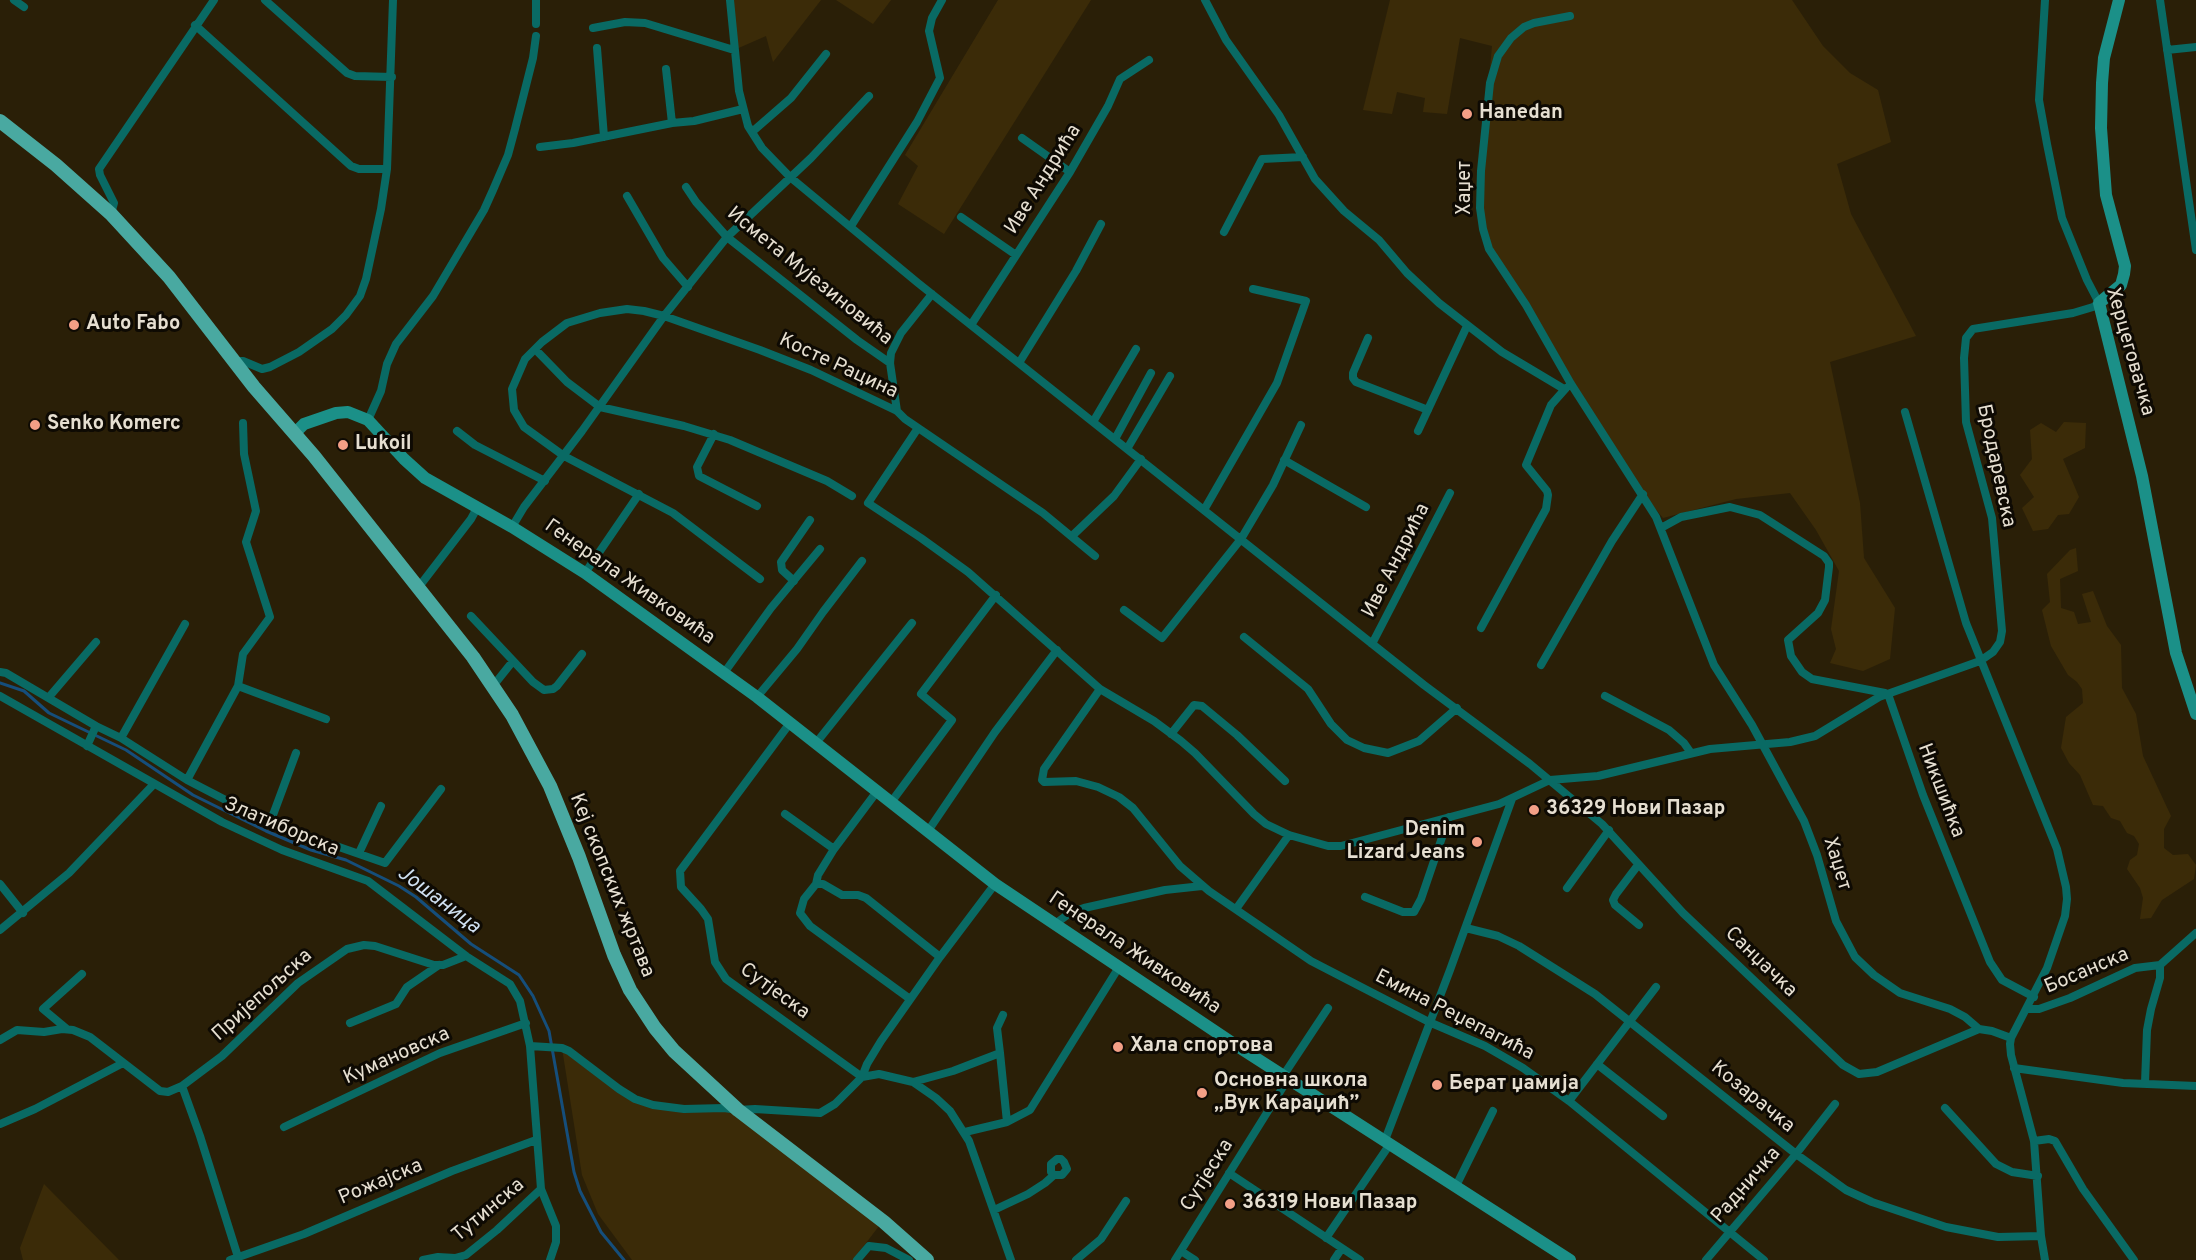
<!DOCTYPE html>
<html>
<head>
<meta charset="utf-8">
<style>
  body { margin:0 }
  canvas { display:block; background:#2a1f07 }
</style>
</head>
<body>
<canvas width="2196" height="1260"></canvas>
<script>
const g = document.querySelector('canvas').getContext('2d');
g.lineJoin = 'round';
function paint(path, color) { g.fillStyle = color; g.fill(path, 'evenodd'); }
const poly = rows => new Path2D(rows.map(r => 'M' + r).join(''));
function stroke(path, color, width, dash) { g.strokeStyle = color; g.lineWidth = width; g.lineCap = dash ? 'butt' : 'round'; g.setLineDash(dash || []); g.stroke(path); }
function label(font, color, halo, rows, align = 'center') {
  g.font = font + ' Overpass,sans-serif'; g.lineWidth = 6; g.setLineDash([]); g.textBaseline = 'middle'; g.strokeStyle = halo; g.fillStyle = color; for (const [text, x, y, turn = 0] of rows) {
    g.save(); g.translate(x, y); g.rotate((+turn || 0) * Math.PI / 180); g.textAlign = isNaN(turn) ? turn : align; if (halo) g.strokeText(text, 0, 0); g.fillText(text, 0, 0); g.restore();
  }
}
paint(poly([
  [730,0,821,0,773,62,766,36,734,50],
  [836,0,891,0,873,24],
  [998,0,1091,0,944,234,898,204,918,166,905,155],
  [1390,0,1792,0,1823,46,1850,73,1878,90,1891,142,1837,164,1851,214,1916,336,1830,362,1860,503,1864,558,1895,608,1890,659,1863,671,1830,663,1836,649,1831,629,1839,571,1816,530,1790,493,1736,499,1663,518,1643,494,1489,249,1483,229,1481,171,1492,46,1460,38,1447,114,1423,112,1425,98,1397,92,1392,114,1363,110],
  [2064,422,2086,423,2085,448,2063,459,2079,497,2069,514,2058,515,2048,529,2033,531,2022,508,2034,497,2020,475,2032,459,2030,430,2041,423,2056,432],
  [2076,548,2078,571,2060,579,2061,608,2074,612,2078,624,2091,622,2082,594,2093,591,2107,626,2121,645,2122,688,2136,714,2143,756,2171,816,2164,829,2164,848,2173,855,2188,854,2196,865,2194,879,2162,900,2151,918,2140,919,2143,898,2140,888,2127,869,2130,860,2137,855,2139,844,2134,836,2127,833,2120,821,2111,818,2103,806,2093,805,2080,775,2069,763,2061,748,2066,717,2083,703,2082,689,2077,682,2068,675,2051,646,2042,610,2050,602,2047,574,2070,550],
  [562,1048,642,1102,730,1110,879,1226,853,1260,632,1260,598,1214,582,1175],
  [44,1184,119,1260,23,1260,20,1248]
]), '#3b2b08');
stroke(poly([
  [0,683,24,691,49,713,126,750,193,795,266,831,311,850,346,860,399,886,416,897,471,944,519,975,533,996,549,1031,574,1172,580,1191,601,1232,624,1260]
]), '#154e7b', 3);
stroke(poly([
  [14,0,24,7],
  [265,0,347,73,355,76,392,77],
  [730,0,739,91,748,126,762,148,790,177,918,283,1424,685,1530,764,1602,824,1683,913,1843,1065,1859,1074,1877,1072,1979,1029],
  [1205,0,1226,40,1279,115,1315,179,1344,211,1379,240,1407,273,1439,303,1502,352,1564,389],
  [2160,0,2196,250],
  [1570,16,1534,23,1524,27,1511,38,1498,56,1490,83,1481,171,1480,208,1483,229,1489,249,1526,305,1571,384,1656,517,1714,665,1752,725,1804,821,1817,855,1836,921,1855,957,1874,975,1900,993,1950,1009,1965,1017,1979,1029,1992,1031,2011,1038],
  [536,24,536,0],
  [195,25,351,166,359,169,387,169],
  [593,28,625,22,645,23,734,50],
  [597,48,604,137],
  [2167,50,2196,47],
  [666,69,672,123],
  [752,132,791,98,826,54],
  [1022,138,1070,172],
  [540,147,573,143,672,123,694,121,743,109],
  [686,187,696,202,727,237,857,340,890,363],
  [627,196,663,258,688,287],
  [111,214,114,203,100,175,99,169,214,0],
  [961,217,1016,255],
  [851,226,917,122,940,78,929,31,932,18,942,0],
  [1224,232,1262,159,1303,157],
  [971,325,1070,172,1108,106,1120,79,1149,60],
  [1368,338,1353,373,1353,378,1356,382,1428,410],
  [535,349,567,382,600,407,684,426,730,440,827,481,852,496],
  [234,361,243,361,262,369,270,367,299,352,332,329,346,315,360,296,366,279,381,209,387,169,393,0],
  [1019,363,1076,271,1101,224],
  [897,411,890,363,891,353,901,333,932,294],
  [1905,412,1966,623,2057,849,2066,887,2067,899,2065,916,2047,968,2011,1038,2010,1044,2011,1055,2034,1141,2041,1236,2045,1260],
  [368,420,381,391,387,364,396,344,433,296,484,210,493,190,508,155,515,129,533,58,536,36],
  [1093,422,1136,349],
  [918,428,868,503,921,538,968,572,1100,689,1154,721,1181,741,1195,753,1254,814,1266,824,1289,835,1328,846,1341,846,1499,804,1550,780,1598,776,1710,749,1790,742,1815,736,1879,697,1980,661,1993,652,2000,642,2002,631,1992,518,1966,422,1964,358,1966,338,1973,329,2073,313,2093,307,2099,303,2087,280,2062,218,2047,144,2039,100,2045,0],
  [457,431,475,445,545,481],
  [1418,431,1467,326],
  [714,434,697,467,699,476,757,506],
  [1115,439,1151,373],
  [1127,449,1170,376],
  [1284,460,1366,507],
  [1204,510,1277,383,1306,301,1253,289],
  [512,527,524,507,582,431,664,316,727,237,811,158,869,96],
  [1661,528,1681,517,1730,507,1760,515,1824,556,1829,563,1829,567,1825,600,1818,613,1788,640,1791,656,1802,672,1812,679,1885,693],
  [1072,536,1114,496,1141,459],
  [585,573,639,494],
  [760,579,673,513,564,456,524,427,514,410,512,389,525,359,542,342,567,323,600,313,627,309,644,311,664,316,760,350,811,370,897,411,905,419,1043,513,1095,556],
  [794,581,782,570,781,562,810,520],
  [418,588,471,519,477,508],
  [1124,610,1162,638,1241,539,1273,485,1301,425],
  [471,616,533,682,544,690,553,689,557,686,582,654],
  [1481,628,1546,509,1548,495,1547,491,1526,465,1551,405,1566,388],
  [1244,637,1308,689,1331,724,1347,740,1364,748,1388,753,1419,741,1457,708],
  [1372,644,1450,493],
  [1541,665,1612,541,1643,494],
  [0,672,6,673,96,726,121,738,187,780,270,823,385,863,441,789],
  [724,673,771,608,820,549],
  [238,686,326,719],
  [493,686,513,661],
  [1100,689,1044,769,1042,780,1044,782,1076,781,1098,787,1119,797,1133,808,1180,866,1209,891,1311,961,1429,1022,1485,1046,1523,1068,1569,1101,1764,1260],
  [1888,694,1923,795,1990,962,2002,980,2034,997],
  [0,696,222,822,282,850,368,881,466,956,510,984,520,1001,530,1046,541,1189,556,1226,556,1242,550,1260],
  [1605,696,1669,730,1684,743,1691,753],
  [49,697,96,642],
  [757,697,797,649,823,612,862,561],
  [790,723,680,871,681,887,701,909,708,919,715,962,726,979,862,1077,879,1074,913,1082,936,1098,950,1111,969,1141,1011,1260],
  [1171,734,1194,705,1202,706,1237,735,1285,781],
  [121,738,185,624],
  [816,743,912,623],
  [87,746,96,726],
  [187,780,238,686,243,654,270,617,246,542,256,511,244,454,243,423],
  [878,790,834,849,818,875,816,884,804,899,800,913,810,926,910,999],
  [892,801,952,720,921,694,996,595],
  [785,814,834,849],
  [270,823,296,753],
  [928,831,995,732,1057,650],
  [359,853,381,806],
  [1638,865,1616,894,1613,900,1615,905,1639,925],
  [0,884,23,913],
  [816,884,823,884,842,895,858,895,866,898,940,957],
  [1567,888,1609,830],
  [1365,897,1403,912,1414,912,1421,899,1449,817],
  [1236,909,1289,835],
  [1055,924,1070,913,1084,908,1165,890,1202,886],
  [1466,928,1498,936,1519,946,1595,994,1796,1154,1846,1190,1872,1202,1946,1227,1998,1237,2041,1236],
  [0,930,69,873,154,784],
  [2027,1009,2039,1009,2070,998,2135,968,2160,965,2196,933],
  [350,1023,396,1004,407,987,439,965],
  [67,1029,43,1009,82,974],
  [0,1040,17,1030,44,1032,62,1029,73,1030,90,1037,160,1091,168,1092,182,1086,222,1056,298,983,347,949,364,945,375,946,434,965,443,965,466,956],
  [530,1046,562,1048,569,1051,619,1089,635,1099,653,1105,684,1109,724,1108,738,1110,755,1109,820,1113,835,1104,862,1077,867,1064,881,1041,940,957,995,884],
  [1000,1053,1007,1122],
  [1597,1064,1663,1116],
  [2014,1068,2123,1083,2196,1086],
  [1283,1076,1328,1008],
  [913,1082,953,1071,1000,1053,997,1028,1003,1015],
  [2145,1083,2147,1030,2151,1009,2160,978,2160,965],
  [182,1086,200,1136,238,1257],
  [1569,1101,1656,987],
  [1945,1108,1996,1164,2012,1172,2038,1176],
  [0,1124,35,1109,123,1063],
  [284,1127,440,1053,526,1023],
  [965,1132,1007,1122,1030,1110,1119,967],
  [1385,1140,1450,970,1512,799],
  [2034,1141,2049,1139,2055,1141,2083,1189,2134,1260],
  [1229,1173,1360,1260],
  [1456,1186,1493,1111],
  [994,1210,1028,1194,1045,1183,1054,1175,1062,1175,1067,1169,1064,1162,1061,1159,1057,1159,1051,1164,1051,1172,1054,1175],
  [1326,1238,1390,1144],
  [1181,1251,1195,1260],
  [230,1260,304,1234,452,1171,536,1140],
  [423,1260,438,1257,455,1258,466,1255,497,1230,541,1189],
  [857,1260,869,1246,886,1248,909,1260],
  [1076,1260,1101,1239,1126,1201],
  [1175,1260,1288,1079],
  [1334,1260,1342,1248],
  [1706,1260,1796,1154,1835,1104]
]), '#096a64', 8);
stroke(poly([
  [2119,0,2104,58,2102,83,2101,128,2106,195,2125,266,2124,274,2121,285,2099,303,2142,476,2176,653,2196,714],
  [295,433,304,424,336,413,348,412,368,420,404,459,425,478,512,527,585,573,757,697,995,884,1234,1044,1570,1260]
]), '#1b9088', 12);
stroke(poly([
  [0,121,56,165,111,214,169,277,254,387,314,456,473,657,512,715,550,786,579,857,614,955,630,990,655,1028,674,1051,738,1110,884,1222,927,1260]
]), '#49a9a1', 14);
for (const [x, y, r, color] of [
  [1467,114,6,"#f39f86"],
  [74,325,6,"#f39f86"],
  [35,425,6,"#f39f86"],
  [343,445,6,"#f39f86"],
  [1534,810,6,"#f39f86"],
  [1477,842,6,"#f39f86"],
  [1118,1047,6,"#f39f86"],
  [1437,1085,6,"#f39f86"],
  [1202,1093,6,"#f39f86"],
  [1230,1204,6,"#f39f86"]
]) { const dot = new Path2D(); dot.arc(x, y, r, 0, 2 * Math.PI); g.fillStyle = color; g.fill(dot); stroke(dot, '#0e0a03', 2); }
label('bold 20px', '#e6dfd1', '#0e0a03', [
  ["Hanedan",1479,114],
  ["Auto Fabo",86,325],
  ["Senko Komerc",47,425],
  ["Lukoil",355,445],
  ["36329 Нови Пазар",1546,810],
  ["Denim",1465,831,"right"],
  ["Lizard Jeans",1465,854,"right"],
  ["Хала спортова",1130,1047],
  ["Основна школа",1214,1082],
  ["„Вук Караџић”",1214,1105],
  ["Берат џамија",1449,1085],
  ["36319 Нови Пазар",1242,1204]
], 'left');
label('20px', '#e6dfd1', '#0e0a03', [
  ["Иве Андрића",1044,180,-58],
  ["Хаџет",1466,188,-90],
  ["Исмета Мујезиновића",809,277,39],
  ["Херцеговачка",2129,352,74],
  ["Косте Рацина",838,367,25],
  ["Бродаревска",1995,466,78],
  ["Иве Андрића",1397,561,-63],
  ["Генерала Живковића",629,583,35],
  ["Никшићка",1940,791,69],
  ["Златиборска",281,828,23],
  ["Хаџет",1836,864,73],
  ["Кеј скопских жртава",611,886,68],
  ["Генерала Живковића",1134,954,34],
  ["Санџачка",1760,963,44],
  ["Босанска",2087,972,-23],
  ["Сутјеска",774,992,36],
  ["Пријепољска",263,996,-42],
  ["Емина Реџепагића",1454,1016,27],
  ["Кумановска",397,1057,-24],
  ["Козарачка",1752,1098,39],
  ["Сутјеска",1208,1176,-58],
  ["Рожајска",381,1183,-23],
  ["Радничка",1747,1186,-49],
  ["Тутинска",489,1211,-40]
]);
label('italic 21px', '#cfe0f1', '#0e0a03', [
  ["Јошаница",438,901,37]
]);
</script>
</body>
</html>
